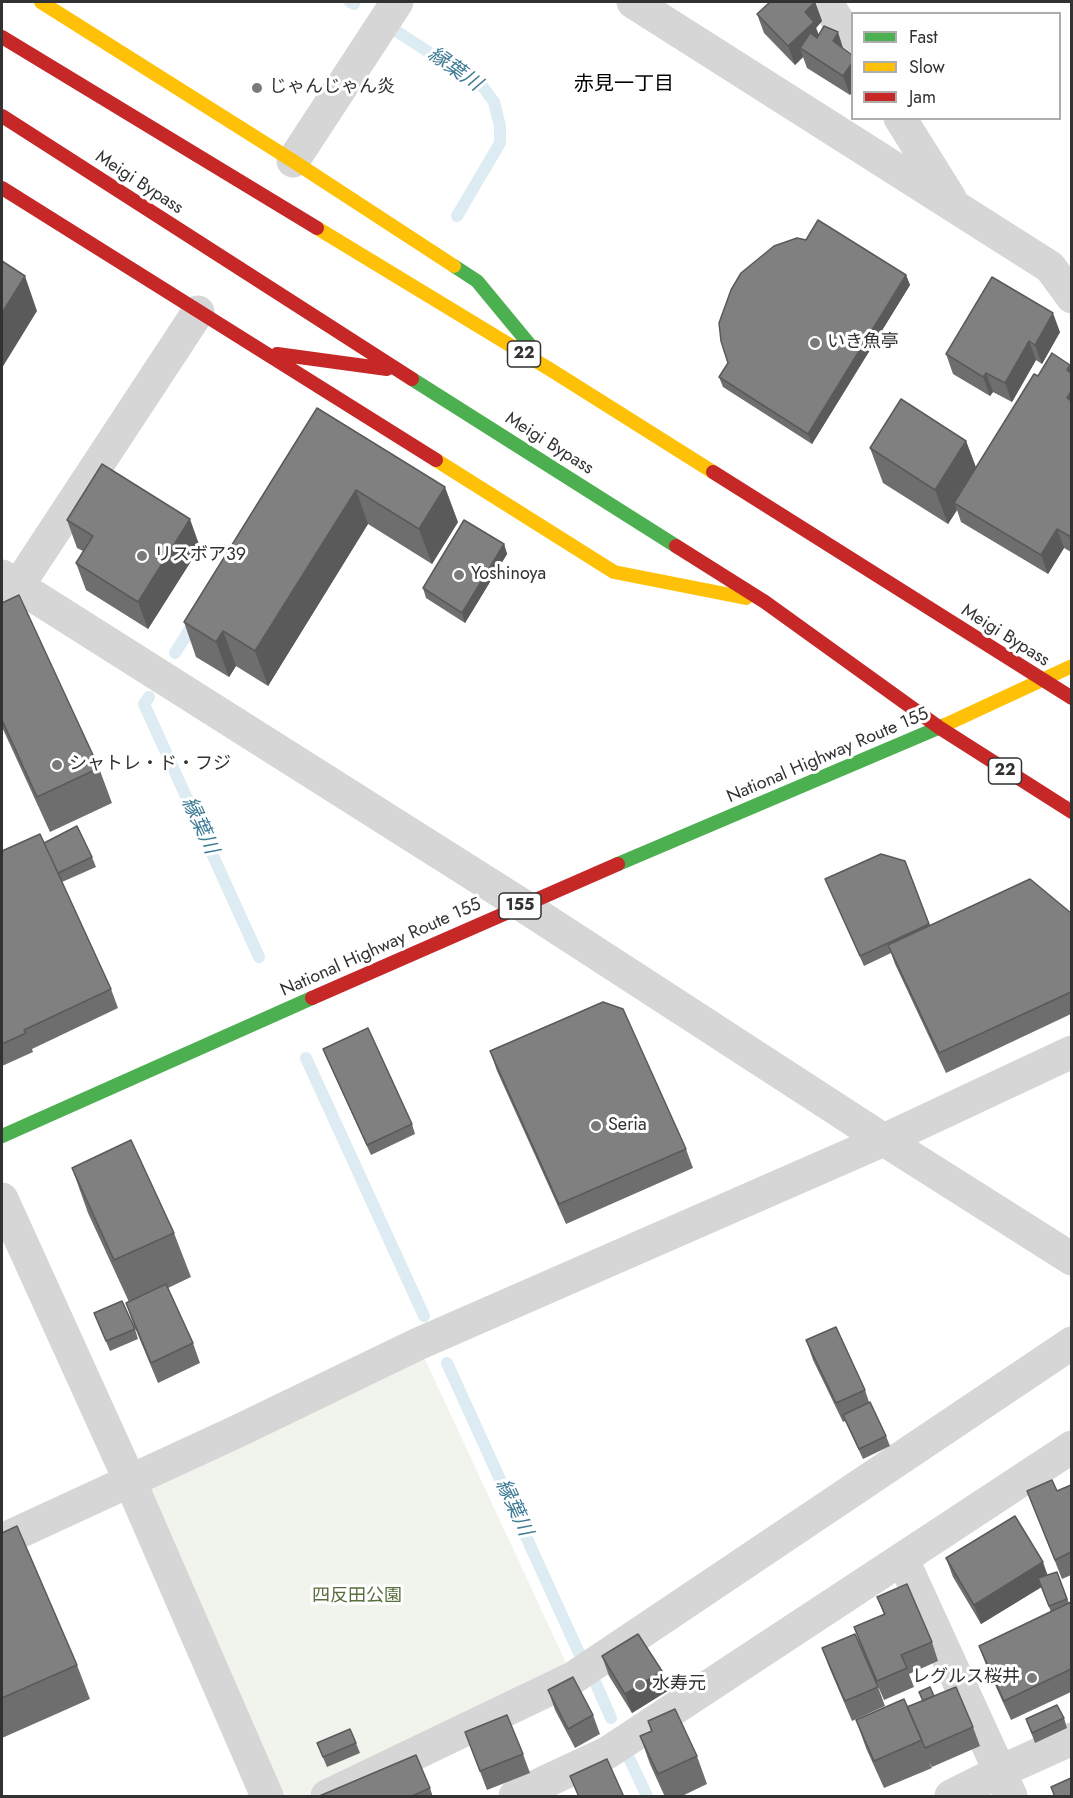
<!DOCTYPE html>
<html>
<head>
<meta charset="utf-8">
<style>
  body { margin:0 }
  #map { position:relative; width:1073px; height:1798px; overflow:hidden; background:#fff; font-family:Jost,sans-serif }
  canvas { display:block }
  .frame { position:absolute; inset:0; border:3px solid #323232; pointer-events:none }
  .legend { position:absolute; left:851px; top:12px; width:210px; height:108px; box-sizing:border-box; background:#fff; border:2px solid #adadad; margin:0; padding:8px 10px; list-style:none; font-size:18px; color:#323232 }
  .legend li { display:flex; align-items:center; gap:12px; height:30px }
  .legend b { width:30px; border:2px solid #adadad }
</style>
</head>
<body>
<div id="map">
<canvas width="1073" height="1798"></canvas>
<div class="frame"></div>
<ul class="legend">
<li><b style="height:8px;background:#4caf50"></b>Fast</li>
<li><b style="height:8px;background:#ffc107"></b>Slow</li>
<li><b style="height:8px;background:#c62828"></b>Jam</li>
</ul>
</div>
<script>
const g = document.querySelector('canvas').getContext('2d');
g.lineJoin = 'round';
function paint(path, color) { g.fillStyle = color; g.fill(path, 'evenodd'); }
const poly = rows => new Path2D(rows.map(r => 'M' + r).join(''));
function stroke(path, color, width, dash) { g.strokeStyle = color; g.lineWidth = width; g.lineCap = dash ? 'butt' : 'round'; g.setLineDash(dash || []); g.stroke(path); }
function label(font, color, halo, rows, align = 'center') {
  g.font = font + ' Jost,"Noto Sans JP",sans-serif'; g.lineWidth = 6; g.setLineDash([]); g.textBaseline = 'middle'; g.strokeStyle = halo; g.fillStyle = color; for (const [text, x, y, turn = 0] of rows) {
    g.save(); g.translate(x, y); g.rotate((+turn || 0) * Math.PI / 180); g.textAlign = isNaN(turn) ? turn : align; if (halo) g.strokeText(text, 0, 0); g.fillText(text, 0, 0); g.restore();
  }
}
paint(poly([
  [418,1344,573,1678,327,1796,267,1796,130,1481]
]), '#f1f4ec');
stroke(poly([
  [350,2,354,4],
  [396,31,483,87,494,102,500,126,500,143,457,216],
  [175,653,195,621],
  [149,697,144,704,259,957],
  [306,1058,424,1316],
  [447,1363,579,1653],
  [596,1684,611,1718],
  [629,1758,647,1796]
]), '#dcecf2', 12);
stroke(poly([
  [633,2,1050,267,1072,297],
  [826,2,852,43],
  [900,118,950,198],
  [293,161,397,2],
  [2,576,522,905,884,1140,1072,1259],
  [2,600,18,586,198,312],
  [2,1199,130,1481,267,1796],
  [2,1540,238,1431,418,1344,884,1140,1072,1052],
  [903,1560,1011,1796],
  [327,1796,573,1678,1072,1343],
  [515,1796,607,1753,1072,1447],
  [951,1796,999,1772,1072,1739]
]), '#d6d6d6', 33);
stroke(poly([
  [454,266,477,281,534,350],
  [412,379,676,546],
  [618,864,945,725],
  [2,1136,312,998]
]), '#4caf50', 14);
stroke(poly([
  [41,2,293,161,454,266],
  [317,228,551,370,713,472],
  [436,460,614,572,746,598],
  [945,725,1072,666]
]), '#ffc107', 14);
stroke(poly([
  [2,37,317,228],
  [2,116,412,379],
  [2,188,436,460],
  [277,354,387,369],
  [713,472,1072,698],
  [676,546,765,602,940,728,1072,812],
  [312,998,618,864]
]), '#c62828', 14);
paint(poly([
  [815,2,822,21,816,28,819,35,843,49,852,55,852,92,850,95,807,68,803,57,795,65,764,33,757,14],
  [906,275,910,285,812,444,723,387,719,377],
  [1060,332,1042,364,1036,360,1012,402,993,392,990,396,953,374,946,354],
  [1071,369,1071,552,1064,548,1048,574,961,522,957,510,948,524,883,483,870,448,966,441,976,468,1038,376],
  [317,408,458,522,432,564,368,524,268,686,236,666,229,677,196,657,184,622],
  [67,520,200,547,148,629,86,590,76,563,83,551,77,548],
  [504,544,507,554,465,623,426,598,423,588],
  [2,603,99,768,112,803,50,832,2,727],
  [44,843,92,857,96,867,62,882,111,989,118,1008,32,1049,33,1052,2,1066,2,851],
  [905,861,930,926,1071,913,1071,1014,946,1073,895,964,891,953,864,966,825,879],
  [323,1049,412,1124,415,1134,371,1155,327,1059],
  [490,1051,686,1149,693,1168,566,1224,497,1071],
  [72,1168,174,1233,191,1277,168,1288,193,1343,200,1363,158,1383,133,1323,126,1303,129,1302,88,1213],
  [94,1313,135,1329,138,1339,110,1351],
  [806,1340,865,1390,869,1402,886,1436,890,1446,863,1459,845,1421,843,1422,813,1360],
  [1071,1485,1071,1575,1062,1579,1027,1491,1057,1491],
  [2,1533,77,1665,90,1699,2,1738],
  [946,1558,1048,1575,1057,1572,1069,1603,1071,1602,1071,1692,1011,1720,986,1665,979,1646,1051,1612,1041,1587,981,1624,953,1577],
  [877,1597,932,1642,938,1661,909,1674,914,1687,884,1700,861,1647,854,1627,884,1615],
  [822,1648,878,1687,885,1706,852,1721,829,1667],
  [602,1656,669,1690,632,1713,609,1676],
  [548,1690,593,1715,600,1734,575,1748,555,1710],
  [919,1692,934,1696,973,1727,980,1746,932,1767,929,1762,932,1768,884,1788,866,1748,856,1720,907,1707,923,1701],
  [1064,1718,1067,1728,1035,1743,1026,1719],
  [648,1721,697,1756,707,1784,680,1797,665,1797,650,1764,640,1736,651,1731],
  [465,1732,523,1754,530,1773,487,1790],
  [317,1743,356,1743,360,1753,327,1767],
  [430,1788,433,1797,317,1797]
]), '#6e6e6e');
paint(poly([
  [815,2,822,21,816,28,821,41,800,48,803,57,795,65,788,46,805,12],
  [838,32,844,51,833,41],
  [852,63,852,92,850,95,843,76],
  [906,275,910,285,812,444,808,434],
  [25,276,37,311,2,368,2,313],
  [1053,313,1060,332,1042,364,1035,345],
  [1029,341,1036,360,1012,402,1005,383],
  [1070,365,1071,369,1071,382,1067,370],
  [986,373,993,392,990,396,983,377],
  [1071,391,1071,411,1067,398],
  [966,441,979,475,954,503,957,510,948,524,935,490],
  [445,487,458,522,432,564,419,529],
  [356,490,368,524,268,686,255,651],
  [190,519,200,547,148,629,138,602],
  [1057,529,1064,548,1048,574,1041,555],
  [504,544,507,554,465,623,462,613],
  [223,631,236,666,229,677,216,642],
  [1043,1562,1050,1582,981,1624,974,1605],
  [662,1671,669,1690,632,1713,625,1694]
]), '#5a5a5a');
const building = poly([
  [770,2,815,2,805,12,814,22,788,46,757,14,770,2],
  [824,26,838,32,833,41,852,55,852,63,843,76,800,48,810,33,817,38,824,26],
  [818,220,906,275,808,434,719,377,728,363,721,341,719,323,731,290,741,273,774,246,797,238,806,240,818,220],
  [2,261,25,276,2,313,2,261],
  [992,277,1053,313,1035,345,1029,341,1005,383,986,373,983,377,946,354,992,277],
  [1052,353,1070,365,1067,370,1071,373,1071,391,1067,398,1071,401,1071,537,1057,529,1041,555,954,503,1034,374,1038,376,1052,353],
  [901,399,966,441,935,490,870,448,901,399],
  [317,408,445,487,419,529,356,490,255,651,223,631,216,642,184,622,317,408],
  [102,464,190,519,138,602,76,563,93,536,67,520,102,464],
  [464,520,504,544,462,613,423,588,464,520],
  [19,595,99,768,37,797,2,720,2,603,19,595],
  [77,826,92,857,58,873,44,843,77,826],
  [40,834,111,989,24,1030,26,1033,2,1044,2,851,40,834],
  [881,854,905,861,929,924,860,956,825,879,881,854],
  [1030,879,1071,913,1071,992,939,1053,888,945,1030,879],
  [603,1002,623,1009,686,1149,559,1204,490,1051,603,1002],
  [368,1028,412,1124,367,1145,323,1049,368,1028],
  [131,1140,174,1233,114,1260,72,1168,131,1140],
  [166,1284,193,1343,151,1363,126,1303,166,1284],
  [122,1301,135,1329,106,1341,94,1313,122,1301],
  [836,1327,865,1390,836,1403,806,1340,836,1327],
  [870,1402,886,1436,859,1449,843,1415,870,1402],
  [1052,1480,1057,1491,1071,1485,1071,1552,1055,1560,1027,1491,1052,1480],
  [1015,1516,1043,1562,974,1605,946,1558,1015,1516],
  [17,1526,77,1665,2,1698,2,1533,17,1526],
  [1057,1572,1067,1599,1049,1606,1038,1578,1057,1572],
  [907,1584,932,1642,901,1655,907,1668,877,1681,854,1627,885,1614,877,1597,907,1584],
  [1071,1602,1071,1669,1004,1701,979,1646,1071,1602],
  [638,1634,662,1671,625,1694,602,1656,638,1634],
  [855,1634,878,1687,845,1701,822,1648,855,1634],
  [573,1677,593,1715,568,1729,548,1690,573,1677],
  [930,1687,934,1696,923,1701,919,1692,930,1687],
  [956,1687,973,1727,925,1748,907,1707,956,1687],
  [904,1699,922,1740,874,1761,856,1720,904,1699],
  [1057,1705,1064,1718,1032,1733,1026,1719,1057,1705],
  [675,1709,697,1756,658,1774,640,1736,652,1731,648,1721,675,1709],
  [507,1715,523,1754,480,1771,465,1732,507,1715],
  [350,1729,356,1743,323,1757,317,1743,350,1729],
  [416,1755,430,1788,410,1797,317,1797,416,1755],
  [607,1759,624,1797,579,1797,570,1776,607,1759],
  [1071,1778,1071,1797,1055,1797,1051,1787,1071,1778]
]);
paint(building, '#808080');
stroke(building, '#5a5a5a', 1.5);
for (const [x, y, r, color] of [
  [257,88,6,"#7a7a7a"],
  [815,343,6,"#7a7a7a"],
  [142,556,6,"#7a7a7a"],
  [459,575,6,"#7a7a7a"],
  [57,765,6,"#7a7a7a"],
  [596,1126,6,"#7a7a7a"],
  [1032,1678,6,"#7a7a7a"],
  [640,1685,6,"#7a7a7a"]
]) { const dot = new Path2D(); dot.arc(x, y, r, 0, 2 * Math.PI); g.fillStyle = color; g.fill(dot); stroke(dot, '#fff', 2); }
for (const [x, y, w] of [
  [524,354,33],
  [1005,771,33],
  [520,906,42]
]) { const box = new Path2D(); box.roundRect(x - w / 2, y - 13, w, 26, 4.5); g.fillStyle = '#fff'; g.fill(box); stroke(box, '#323232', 1.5); }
label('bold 16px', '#323232', null, [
  ["22",524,354],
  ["22",1005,771],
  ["155",520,906]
]);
label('18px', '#323232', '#fff', [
  ["じゃんじゃん炎",269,88],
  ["いき魚亭",827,343],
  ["リスボア39",154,556],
  ["Yoshinoya",471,575],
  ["シャトレ・ド・フジ",69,765],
  ["Seria",608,1126],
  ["レグルス桜井",1020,1678,"right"],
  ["水寿元",652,1685]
], 'left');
label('18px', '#323232', '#fff', [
  ["Meigi Bypass",139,183,33],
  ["Meigi Bypass",549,444,32],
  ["Meigi Bypass",1005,636,32],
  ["National Highway Route 155",828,756,-23],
  ["National Highway Route 155",381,948,-24]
]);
label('18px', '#596e3e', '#fff', [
  ["四反田公園",357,1597]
]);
label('italic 20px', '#3e7b95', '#fff', [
  ["縁葉川",454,70,35],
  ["縁葉川",199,826,65],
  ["縁葉川",513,1508,65]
]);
label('20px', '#000', '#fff', [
  ["赤見一丁目",624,85]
]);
</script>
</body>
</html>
